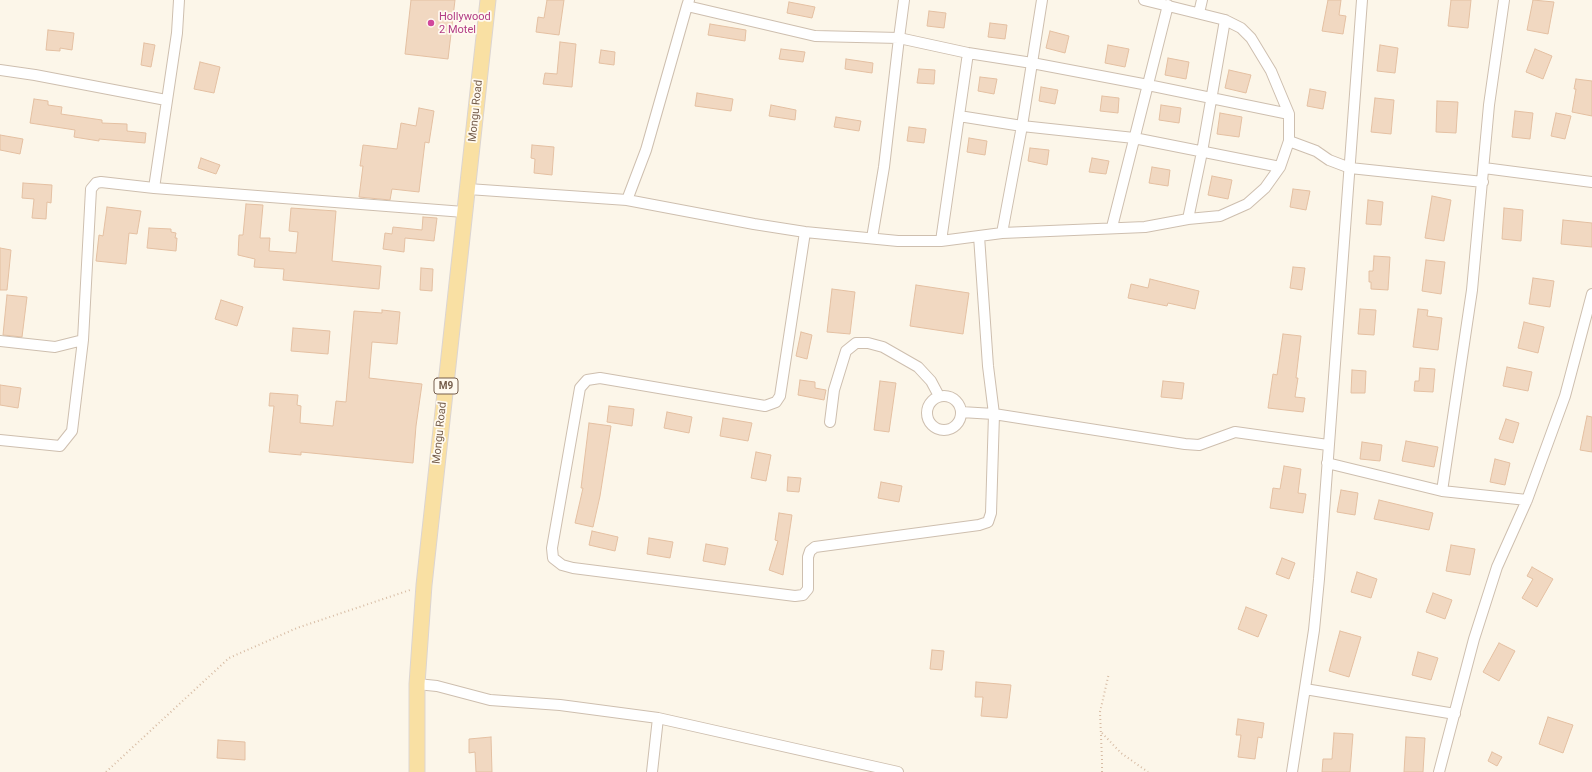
<!DOCTYPE html>
<html>
<head>
<meta charset="utf-8">
<style>
  body { margin:0 }
  canvas { display:block; background:#fcf6e9 }
</style>
</head>
<body>
<canvas width="1592" height="772"></canvas>
<script>
const g = document.querySelector('canvas').getContext('2d');
g.lineJoin = 'round';
function paint(path, color) { g.fillStyle = color; g.fill(path, 'evenodd'); }
const poly = rows => new Path2D(rows.map(r => 'M' + r).join(''));
function stroke(path, color, width, dash) { g.strokeStyle = color; g.lineWidth = width; g.lineCap = dash ? 'butt' : 'round'; g.setLineDash(dash || []); g.stroke(path); }
function label(font, color, halo, rows, align = 'center') {
  g.font = font + ' Roboto,sans-serif'; g.lineWidth = 3.5; g.setLineDash([]); g.textBaseline = 'middle'; g.strokeStyle = halo; g.fillStyle = color; for (const [text, x, y, turn = 0] of rows) {
    g.save(); g.translate(x, y); g.rotate((+turn || 0) * Math.PI / 180); g.textAlign = isNaN(turn) ? turn : align; if (halo) g.strokeText(text, 0, 0); g.fillText(text, 0, 0); g.restore();
  }
}
const building = poly([
  [411,0,455,0,448,59,405,54,411,0],
  [547,0,564,0,559,35,536,32,538,17,544,18,547,0],
  [1328,0,1341,0,1339,15,1346,16,1343,34,1322,31,1328,0],
  [1451,0,1471,0,1468,28,1448,26,1451,0],
  [1533,0,1554,2,1548,34,1527,30,1533,0],
  [789,2,815,7,812,18,787,13,789,2],
  [929,11,946,13,944,28,927,26,929,11],
  [990,23,1007,25,1005,39,988,37,990,23],
  [710,24,746,30,745,41,708,35,710,24],
  [48,30,74,33,72,50,60,48,60,51,46,50,48,30],
  [1050,31,1069,36,1065,53,1046,48,1050,31],
  [560,42,576,44,572,87,543,84,545,73,557,74,560,42],
  [144,43,155,45,151,67,141,65,144,43],
  [1108,45,1129,49,1125,67,1105,63,1108,45],
  [1380,45,1398,48,1395,73,1377,71,1380,45],
  [781,49,805,52,803,62,779,59,781,49],
  [1535,49,1552,56,1543,79,1526,72,1535,49],
  [601,50,615,52,614,65,599,63,601,50],
  [1168,58,1189,62,1186,79,1165,75,1168,58],
  [846,59,873,63,872,73,845,69,846,59],
  [200,62,220,67,214,93,194,89,200,62],
  [919,69,935,70,934,84,917,83,919,69],
  [1229,70,1251,75,1246,93,1225,88,1229,70],
  [980,77,997,79,994,94,978,91,980,77],
  [1576,79,1592,81,1592,116,1572,112,1576,89,1574,89,1576,79],
  [1041,87,1058,90,1055,104,1039,101,1041,87],
  [1310,89,1326,92,1323,109,1307,106,1310,89],
  [697,93,733,99,731,111,695,106,697,93],
  [1102,96,1119,98,1118,113,1100,111,1102,96],
  [1375,98,1394,100,1391,134,1371,132,1375,98],
  [34,99,48,101,48,105,62,107,61,114,102,120,102,123,127,124,127,131,146,133,145,143,99,139,99,141,74,137,75,130,30,123,34,99],
  [1437,101,1458,102,1456,133,1436,132,1437,101],
  [771,105,796,110,795,120,769,116,771,105],
  [1161,105,1181,108,1179,123,1159,120,1161,105],
  [419,108,434,111,429,143,425,142,419,192,392,189,390,200,359,197,363,166,360,166,363,145,397,149,401,123,416,126,419,108],
  [1515,111,1533,113,1530,139,1512,137,1515,111],
  [1220,113,1242,117,1239,137,1217,134,1220,113],
  [1556,113,1571,116,1565,139,1551,136,1556,113],
  [836,117,861,121,859,131,834,127,836,117],
  [909,127,926,129,924,143,907,141,909,127],
  [0,135,23,139,20,154,0,150,0,135],
  [969,138,987,141,985,155,967,152,969,138],
  [532,145,554,147,552,175,534,173,535,159,531,158,532,145],
  [1030,148,1049,150,1047,165,1028,161,1030,148],
  [201,158,220,165,216,174,198,168,201,158],
  [1092,158,1109,161,1106,174,1089,172,1092,158],
  [1152,167,1170,170,1168,186,1149,183,1152,167],
  [1212,176,1232,180,1228,199,1208,195,1212,176],
  [23,183,52,185,51,203,47,202,46,219,32,218,34,199,22,198,23,183],
  [1293,189,1310,191,1306,210,1290,207,1293,189],
  [1432,196,1451,200,1444,241,1425,238,1432,196],
  [1368,200,1383,202,1381,225,1366,224,1368,200],
  [246,204,263,205,260,238,270,238,269,251,296,253,298,232,289,231,291,208,336,211,332,261,381,266,379,289,283,280,284,269,254,267,255,259,238,255,239,235,243,235,246,204],
  [107,207,141,211,137,234,129,233,126,264,96,261,99,235,103,236,107,207],
  [1504,208,1523,210,1521,241,1502,239,1504,208],
  [423,217,437,218,434,241,405,238,404,252,383,249,385,233,392,234,393,227,422,230,423,217],
  [1563,220,1592,223,1592,247,1561,244,1563,220],
  [149,228,171,229,171,232,176,233,175,238,177,238,176,251,147,248,149,228],
  [0,248,11,250,7,290,0,290,0,248],
  [1374,256,1390,257,1388,290,1371,289,1371,282,1369,282,1369,271,1373,271,1374,256],
  [1426,260,1445,262,1441,294,1422,291,1426,260],
  [1293,267,1305,268,1302,290,1290,288,1293,267],
  [421,268,433,269,432,291,420,290,421,268],
  [1533,278,1554,281,1550,307,1529,304,1533,278],
  [1150,279,1199,291,1195,309,1168,303,1167,306,1128,298,1131,284,1148,288,1150,279],
  [916,285,969,293,963,334,910,326,916,285],
  [832,289,855,292,850,334,827,332,832,289],
  [7,295,27,297,22,337,3,335,7,295],
  [221,300,243,307,237,326,215,319,221,300],
  [1360,309,1376,310,1374,335,1358,334,1360,309],
  [1418,309,1428,310,1427,316,1442,318,1438,350,1413,347,1418,309],
  [382,310,400,312,397,344,372,342,369,378,422,384,416,426,413,463,301,452,301,455,269,452,274,406,269,406,270,393,298,395,297,405,301,406,300,423,333,426,336,401,346,402,354,311,382,313,382,310],
  [1524,322,1544,327,1538,353,1518,348,1524,322],
  [293,328,330,331,328,354,291,351,293,328],
  [801,332,812,335,807,359,796,356,801,332],
  [1283,334,1301,336,1296,378,1298,378,1295,397,1305,398,1303,412,1268,408,1273,374,1277,375,1283,334],
  [1507,367,1532,372,1528,391,1503,386,1507,367],
  [1420,368,1435,369,1433,392,1414,391,1415,381,1419,381,1420,368],
  [1352,370,1366,371,1365,393,1351,393,1352,370],
  [800,380,815,382,815,388,826,390,824,400,798,395,800,380],
  [880,381,896,383,889,432,874,430,880,381],
  [1163,381,1184,383,1182,399,1161,397,1163,381],
  [0,385,21,388,18,408,0,405,0,385],
  [609,406,634,409,632,426,607,422,609,406],
  [667,412,692,417,689,433,664,428,667,412],
  [1587,416,1592,417,1592,452,1580,450,1587,416],
  [723,418,752,423,748,441,720,436,723,418],
  [1506,419,1519,423,1513,443,1499,439,1506,419],
  [589,423,611,426,600,496,593,527,575,523,583,488,581,488,589,423],
  [1406,441,1438,447,1434,467,1402,461,1406,441],
  [1362,442,1382,445,1380,461,1360,459,1362,442],
  [756,452,771,455,766,481,751,478,756,452],
  [1495,459,1510,463,1505,485,1490,482,1495,459],
  [1284,466,1301,469,1298,493,1306,494,1303,513,1270,508,1273,488,1280,489,1284,466],
  [788,477,801,478,799,492,787,491,788,477],
  [881,482,902,486,899,502,878,498,881,482],
  [1341,490,1358,493,1355,515,1337,512,1341,490],
  [1379,500,1433,513,1429,530,1374,519,1379,500],
  [779,513,792,515,783,575,769,570,778,541,775,540,779,513],
  [592,531,618,537,615,551,589,545,592,531],
  [649,538,673,542,670,558,647,554,649,538],
  [706,544,728,548,725,565,703,561,706,544],
  [1451,545,1475,549,1470,575,1446,571,1451,545],
  [1282,558,1295,563,1289,579,1276,574,1282,558],
  [1532,567,1553,579,1537,607,1522,598,1533,579,1527,576,1532,567],
  [1357,572,1377,579,1371,598,1351,592,1357,572],
  [1433,593,1452,600,1445,619,1426,612,1433,593],
  [1246,607,1267,615,1258,637,1238,629,1246,607],
  [1340,631,1361,637,1349,677,1329,671,1340,631],
  [1499,643,1515,651,1499,681,1483,672,1499,643],
  [932,650,944,651,942,670,930,669,932,650],
  [1418,652,1438,658,1431,680,1412,675,1418,652],
  [976,682,1011,685,1007,718,981,716,983,697,975,697,976,682],
  [1548,717,1573,725,1563,753,1539,744,1548,717],
  [1238,719,1264,723,1262,738,1258,737,1255,759,1238,757,1241,735,1236,735,1238,719],
  [1334,733,1353,734,1350,772,1322,772,1323,759,1332,759,1334,733],
  [491,737,492,772,476,772,475,752,469,753,469,739,491,737],
  [1406,737,1425,738,1423,772,1404,772,1406,737],
  [218,740,245,742,245,760,217,758,218,740],
  [1492,752,1502,757,1497,766,1488,761,1492,752]
]);
paint(building, '#f1d8c1');
stroke(building, '#e4c0a2', 1);
const minor = poly([
  [689,0,687,6,815,36,899,38,884,167,872,238],
  [904,0,899,38,968,53,1032,63,1148,85,1289,114],
  [1144,0,1225,20,1241,28,1251,38,1271,71,1289,114,1289,141,1316,151,1329,160,1350,168,1483,182],
  [1199,13,1202,0],
  [0,70,35,75,166,100],
  [959,116,1022,126,1134,138,1280,167],
  [1484,168,1592,182],
  [154,188,177,33,179,0],
  [468,189,627,200,754,224,805,232,898,241,941,241,1002,233,1145,227,1188,219,1202,152,1225,20],
  [627,200,646,150,687,6],
  [1188,219,1220,216,1247,204,1265,188,1280,167,1289,141],
  [1112,227,1168,5],
  [805,232,780,396,776,402,765,406,600,378,587,380,580,388,552,548,553,558,562,565,573,568,795,596,803,595,808,589,808,557,810,551,815,547,979,525,988,522,991,513,994,414,961,412],
  [1002,233,1022,126,1042,0],
  [979,236,988,366,994,414,1185,444,1199,445,1235,432,1328,445],
  [941,241,968,53],
  [0,341,55,347,83,340],
  '927 413a17 17 0 1 1 34 0a17 17 0 1 1-34 0Z',
  [830,422,834,390,846,351,856,343,868,343,883,347,918,367,931,381,939,396],
  [0,440,60,446,72,431,83,340,91,189,96,183,101,182,154,188,464,212],
  [1327,463,1442,491,1527,500],
  [1442,491,1472,290,1489,105,1504,0],
  [417,684,437,686,490,700,560,705,658,718,898,772],
  [1305,689,1455,714],
  [652,772,658,718],
  [1292,772,1314,630,1319,579,1362,0],
  [1439,772,1474,639,1497,567,1527,500,1565,396,1592,294]
]);
const primary = poly([
  [417,772,417,684,424,585,488,0]
]);
stroke(minor, '#cebfaf', 12);
stroke(primary, '#dcd5d1', 17);
stroke(poly([
  [1102,733,1121,753,1148,772],
  [106,772,229,658,297,628,410,590],
  [1102,772,1102,760,1100,712,1109,673]
]), '#d7bca4', 2, [1, 3]);
stroke(minor, '#fff', 10);
stroke(primary, '#f9e0a3', 15);
for (const [x, y, r, color] of [
  [431,23,4,"#d1479c"]
]) { const dot = new Path2D(); dot.arc(x, y, r, 0, 2 * Math.PI); g.fillStyle = color; g.fill(dot); stroke(dot, '#fffaf0', 1.5); }
for (const [x, y, w] of [
  [446,386,24]
]) { const box = new Path2D(); box.roundRect(x - w / 2, y - 8, w, 16, 3); g.fillStyle = '#fffaf0'; g.fill(box); stroke(box, '#775f4d', 1); }
label('bold 10px', '#775f4d', null, [
  ["M9",446,386]
]);
label('11px', '#b23c85', '#fffaf0', [
  ["Hollywood",439,17],
  ["2 Motel",439,30]
], 'left');
label('11px', '#775f4d', '#fffaf0', [
  ["Mongu Road",476,111,-84],
  ["Mongu Road",440,433,-84]
]);
</script>
</body>
</html>
